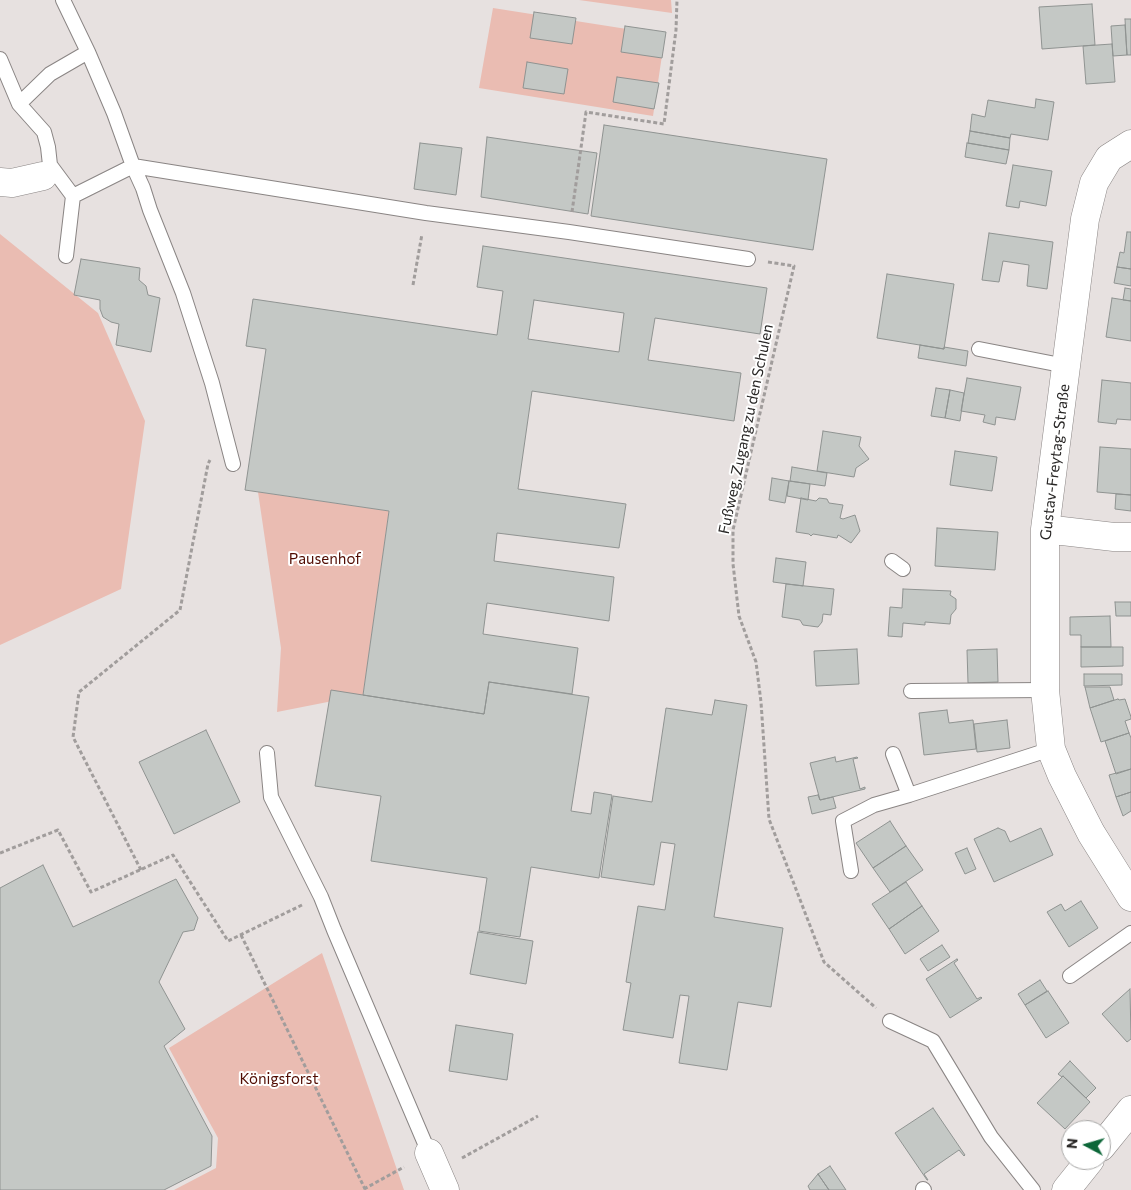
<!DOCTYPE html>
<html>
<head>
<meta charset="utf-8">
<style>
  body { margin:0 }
  #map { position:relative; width:1131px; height:1190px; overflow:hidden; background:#e7e1e0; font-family:Commissioner,sans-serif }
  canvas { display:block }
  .north { position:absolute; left:1061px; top:1120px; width:50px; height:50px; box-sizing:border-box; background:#fff; border:1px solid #a9a9a8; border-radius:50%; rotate:276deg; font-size:14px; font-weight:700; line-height:20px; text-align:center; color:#292726 }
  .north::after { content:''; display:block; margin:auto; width:18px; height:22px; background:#0d6739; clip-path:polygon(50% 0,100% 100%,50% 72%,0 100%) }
</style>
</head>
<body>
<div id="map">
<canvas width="1131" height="1190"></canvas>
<div class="north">N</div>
</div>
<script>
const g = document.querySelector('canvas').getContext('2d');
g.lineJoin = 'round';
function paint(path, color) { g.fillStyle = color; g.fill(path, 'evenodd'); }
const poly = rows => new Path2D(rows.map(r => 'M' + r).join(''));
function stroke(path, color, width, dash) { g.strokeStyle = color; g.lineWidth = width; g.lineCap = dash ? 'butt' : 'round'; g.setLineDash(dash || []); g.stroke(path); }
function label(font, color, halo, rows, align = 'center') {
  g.font = font + ' Commissioner,sans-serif'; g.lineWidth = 4; g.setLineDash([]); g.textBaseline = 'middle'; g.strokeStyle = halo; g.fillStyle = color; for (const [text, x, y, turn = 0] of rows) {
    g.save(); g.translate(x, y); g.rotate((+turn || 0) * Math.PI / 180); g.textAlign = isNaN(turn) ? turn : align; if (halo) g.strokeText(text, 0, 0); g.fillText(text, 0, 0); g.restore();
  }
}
paint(poly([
  [579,0,671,0,672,13],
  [493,8,665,35,653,116,479,88],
  [0,234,98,313,145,421,121,589,0,645],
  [258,492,389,511,363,695,277,712,281,648],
  [322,953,404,1190,174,1190,216,1168,218,1138,169,1048]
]), '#eabcb2');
const building = poly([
  [1092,4,1095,45,1042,49,1039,7,1092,4],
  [534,12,576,18,572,44,530,38,534,12],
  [1125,19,1131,19,1131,55,1127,55,1125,19],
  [1125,25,1127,55,1113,56,1111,26,1125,25],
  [625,26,666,32,662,58,621,52,625,26],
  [1112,44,1115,82,1086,84,1083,46,1112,44],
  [527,62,568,69,564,94,523,88,527,62],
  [617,77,659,83,654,109,613,102,617,77],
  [1036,99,1054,102,1048,140,1011,134,1010,138,970,131,972,114,985,117,988,100,1035,108,1036,99],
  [604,125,827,159,813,250,591,216,604,125],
  [970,131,1010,138,1009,150,968,143,970,131],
  [487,137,597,153,588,214,481,197,487,137],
  [420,143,462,148,456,195,414,189,420,143],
  [967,143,1009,150,1006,164,965,157,967,143],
  [1013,165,1052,171,1046,206,1020,201,1019,208,1006,206,1013,165],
  [1127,232,1131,232,1131,269,1117,267,1120,252,1124,253,1127,232],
  [989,233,1053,242,1047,289,1027,286,1029,265,1003,261,999,282,982,280,989,233],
  [483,246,767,288,760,334,655,318,648,360,741,373,734,421,532,391,518,489,626,504,619,548,497,533,494,561,614,577,609,621,487,603,483,634,578,648,572,694,489,682,484,714,363,695,389,511,245,490,266,349,246,346,253,299,497,335,503,291,477,287,483,246],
  [534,300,624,313,619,352,528,339,534,300],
  [81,259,140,268,139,280,146,286,148,295,160,298,151,352,116,345,119,324,111,322,103,317,100,309,100,300,74,295,81,259],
  [1117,267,1131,269,1131,286,1114,283,1117,267],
  [887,274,954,284,944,349,877,338,887,274],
  [1125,288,1131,289,1131,301,1123,300,1125,288],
  [1112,298,1131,301,1131,341,1106,337,1112,298],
  [920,345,944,349,944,347,968,351,966,366,918,358,920,345],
  [967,378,1021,387,1015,420,996,417,995,425,983,422,985,415,961,411,967,378],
  [1102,380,1131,383,1131,420,1117,419,1116,424,1098,422,1102,380],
  [936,388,950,390,945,418,931,416,936,388],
  [950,390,964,393,960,421,945,418,950,390],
  [823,431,861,437,859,446,869,459,856,468,854,477,817,471,823,431],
  [1100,447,1131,449,1131,495,1097,492,1100,447],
  [955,451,997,457,992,491,950,485,955,451],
  [792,467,827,473,825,486,790,481,792,467],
  [772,478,789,481,785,503,769,500,772,478],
  [789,481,810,484,808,500,787,496,789,481],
  [1116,494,1131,495,1131,511,1115,509,1116,494],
  [801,498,816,501,819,498,827,499,829,503,843,505,840,518,843,519,855,515,860,531,851,543,840,536,838,535,837,538,813,534,811,536,809,534,796,532,801,498],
  [937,528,998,532,995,570,935,566,937,528],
  [776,558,806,562,803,586,773,582,776,558],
  [786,584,834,589,831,615,823,614,822,622,818,627,803,625,800,620,782,617,786,584],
  [903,589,951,591,950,595,956,599,956,609,951,615,950,624,925,622,925,625,903,623,902,637,888,636,890,607,902,608,903,589],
  [1115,602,1131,602,1131,616,1116,616,1115,602],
  [1110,616,1111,647,1081,647,1081,635,1070,635,1070,617,1110,616],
  [1081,647,1123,647,1123,666,1081,667,1081,647],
  [857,649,859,684,816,686,814,651,857,649],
  [997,649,998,682,968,683,967,650,997,649],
  [1084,674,1122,674,1122,685,1084,686,1084,674],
  [489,682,589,697,571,811,591,814,594,792,612,795,599,878,531,867,520,937,479,931,487,878,371,861,381,796,315,786,331,690,484,714,489,682],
  [1085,687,1110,687,1114,700,1090,708,1085,687],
  [1118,699,1119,700,1125,699,1131,717,1131,719,1125,721,1129,733,1101,742,1090,708,1118,699],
  [715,700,747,705,714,917,783,928,771,1007,738,1002,727,1070,679,1063,689,996,680,995,673,1038,623,1030,631,983,626,982,638,906,665,910,675,844,661,842,654,885,601,877,613,796,652,802,666,708,712,715,715,700],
  [947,710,949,723,973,720,976,749,924,755,919,713,947,710],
  [1007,720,1010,748,977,752,974,724,1007,720],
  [206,730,240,802,174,834,139,762,206,730],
  [1129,733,1131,738,1131,769,1116,774,1105,741,1129,733],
  [835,757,836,762,857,757,858,758,853,759,860,789,865,787,865,789,820,800,810,763,835,757],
  [1131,769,1131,792,1116,797,1109,775,1131,769],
  [1131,792,1131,811,1123,816,1116,797,1131,792],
  [818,795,820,800,833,797,836,808,812,814,808,797,818,795],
  [890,821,906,846,873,868,856,843,890,821],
  [998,828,1005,831,1010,842,1041,828,1053,855,994,882,974,839,998,828],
  [906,846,923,870,890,892,873,868,906,846],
  [967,848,976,869,965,874,955,853,967,848],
  [43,865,73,927,176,879,198,918,194,930,183,932,159,982,185,1029,164,1046,212,1136,211,1166,164,1190,0,1190,0,888,43,865],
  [906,882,922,906,889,929,872,904,906,882],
  [1081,901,1098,928,1069,947,1047,912,1061,904,1065,911,1081,901],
  [922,906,939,931,905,954,889,929,922,906],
  [478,932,533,941,526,984,470,974,478,932],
  [942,945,950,957,928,971,920,959,942,945],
  [957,959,958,960,954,963,977,999,981,997,982,998,950,1018,926,979,957,959],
  [1040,980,1047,991,1025,1005,1018,994,1040,980],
  [1130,989,1131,1039,1127,1042,1102,1014,1130,989],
  [1048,991,1069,1023,1046,1038,1025,1005,1048,991],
  [456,1025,513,1034,507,1080,449,1071,456,1025],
  [1070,1061,1096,1088,1086,1098,1063,1076,1062,1077,1058,1074,1070,1061],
  [1063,1076,1090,1102,1065,1129,1037,1103,1063,1076],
  [933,1108,965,1155,964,1156,959,1150,924,1174,928,1180,927,1180,895,1133,933,1108],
  [830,1166,846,1190,829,1190,818,1174,830,1166],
  [818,1174,829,1190,810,1190,808,1186,818,1174]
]);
paint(building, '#c4c8c5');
stroke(building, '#8f9391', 1);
const service = poly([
  [63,0,88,52,114,113,133,166,426,213,569,232,748,259],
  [0,59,19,104,44,132,48,147,50,165,73,196,66,256],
  [19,104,50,74,88,52],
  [73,196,133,166,143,188,150,210,183,293,212,383,233,464],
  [979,349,1066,366],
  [892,561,903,569],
  [911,691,1045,690],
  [267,753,271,797,321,897,334,930,429,1153],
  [893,754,909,795],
  [851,871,843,821,874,805,909,795,1051,749],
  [1070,976,1131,933],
  [890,1021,933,1041,991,1137,1033,1190],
  [923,1189,924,1190]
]);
const minor = poly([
  [1131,144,1109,158,1094,183,1085,219,1045,529,1045,690,1051,749,1062,776,1091,833,1131,897],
  [0,182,12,183,43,176],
  [1045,529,1114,537,1131,537],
  [1101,1147,1131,1110],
  [429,1153,445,1190],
  [1066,1190,1090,1160]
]);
stroke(service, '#8a8584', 16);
stroke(minor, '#8a8584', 29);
stroke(poly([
  [572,212,586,112,664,124,676,30,677,0],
  [768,262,794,266,733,530,733,564,739,616,756,662,761,702,769,819,824,962,876,1008],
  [413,285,422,234],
  [0,853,58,830,91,892,173,855,228,941,302,905],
  [141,870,73,737,79,692,180,610,208,464,210,460],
  [241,935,365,1189],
  [462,1158,538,1116],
  [364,1189,404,1167]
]), '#a19d9c', 3, [4, 2.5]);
stroke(service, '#fff', 14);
stroke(minor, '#fff', 28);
label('15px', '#292726', '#fff', [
  ["Fußweg, Zugang zu den Schulen",746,429,-78],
  ["Gustav-Freytag-Straße",1055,462,-83]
]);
label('15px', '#500b01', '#fff', [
  ["Pausenhof",325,559],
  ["Königsforst",279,1079]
]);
</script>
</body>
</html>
